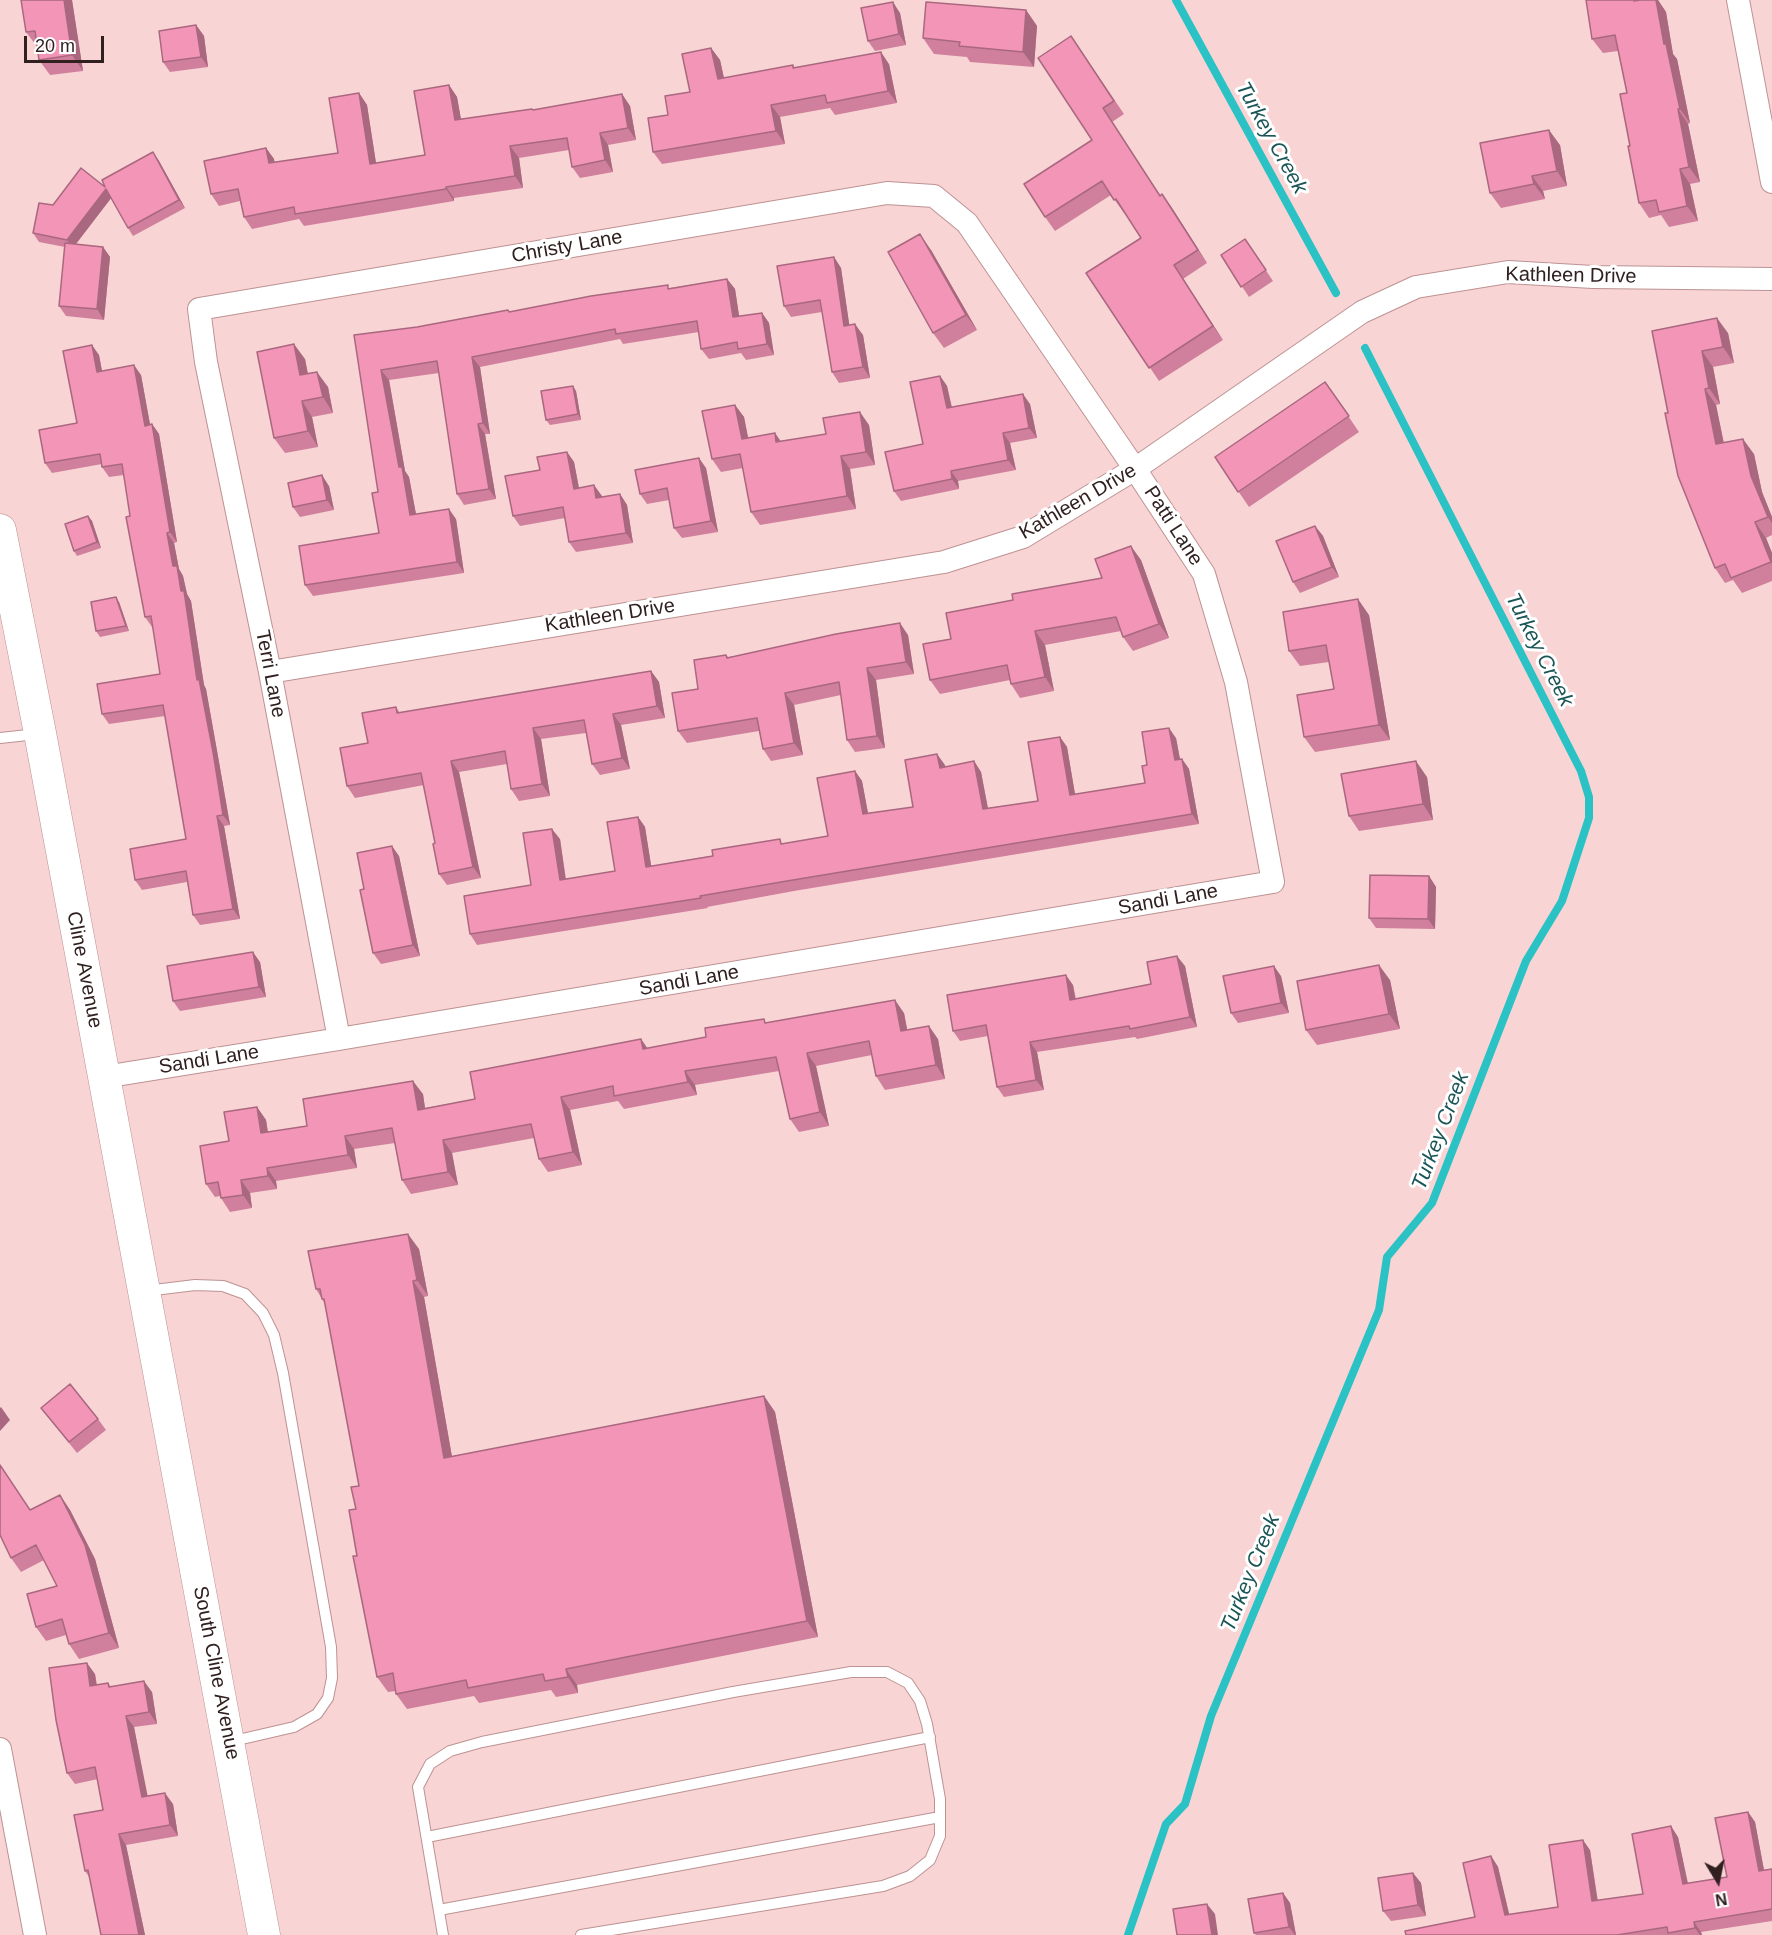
<!DOCTYPE html>
<html>
<head>
<meta charset="utf-8">
<style>
  body { margin:0 }
  #map { position:relative; width:1772px; height:1935px; overflow:hidden; background:#f9d4d4; font-family:Helvetica,sans-serif }
  canvas { display:block }
  .north { position:absolute; left:1688px; top:1851px; width:60px; height:60px; -webkit-text-stroke:4px #fff; paint-order:stroke; rotate:170deg; font-size:16px; font-weight:700; line-height:24px; text-align:center; color:#302020 }
  .north::after { content:''; display:block; margin:auto; width:21px; height:27px; background:#302020; clip-path:polygon(50% 0,100% 100%,50% 72%,0 100%) }
  .scale { position:absolute; left:24px; top:36px; width:80px; height:27px; box-sizing:border-box; border:3px solid #302020; border-top:0; padding-left:8px; font-size:18px; line-height:21px; white-space:nowrap; color:#302020; -webkit-text-stroke:4px #fff; paint-order:stroke }
</style>
</head>
<body>
<div id="map">
<canvas width="1772" height="1935"></canvas>
<div class="north">N</div>
<div class="scale">20 m</div>
</div>
<script>
const g = document.querySelector('canvas').getContext('2d');
g.lineJoin = 'round';
const poly = rows => new Path2D(rows.map(r => 'M' + r).join(''));
function stroke(path, color, width, dash) { g.strokeStyle = color; g.lineWidth = width; g.lineCap = dash ? 'butt' : 'round'; g.setLineDash(dash || []); g.stroke(path); }
function paint(path, color) { g.fillStyle = color; g.fill(path, 'evenodd'); }
function label(font, color, halo, rows, align = 'center') {
  g.font = font + ' Helvetica,sans-serif'; g.lineWidth = 6; g.setLineDash([]); g.textBaseline = 'middle'; g.strokeStyle = halo; g.fillStyle = color; for (const [text, x, y, turn = 0] of rows) {
    g.save(); g.translate(x, y); g.rotate((+turn || 0) * Math.PI / 180); g.textAlign = isNaN(turn) ? turn : align; if (halo) g.strokeText(text, 0, 0); g.fillText(text, 0, 0); g.restore();
  }
}
stroke(poly([
  [1176,0,1336,293],
  [1128,1935,1166,1824,1185,1804,1211,1716,1379,1310,1387,1257,1432,1203,1526,961,1562,901,1589,818,1589,797,1581,771,1365,348]
]), '#2ac2c5', 8);
const lane = poly([
  [0,738,37,734],
  [146,1291,195,1285,223,1286,245,1294,263,1313,274,1335,283,1373,331,1647,332,1678,328,1698,317,1714,294,1727,229,1742],
  [427,1837,930,1737],
  [439,1910,940,1817],
  [443,1935,418,1787,430,1764,450,1751,482,1742,733,1692,851,1672,887,1672,908,1683,920,1701,927,1724,940,1799,940,1836,930,1860,910,1876,883,1886,581,1935]
]);
const street = poly([
  [1738,0,1772,182],
  [270,672,944,562,1023,537,1135,469,1362,312,1416,287,1508,272,1593,277,1772,279],
  [104,1077,339,1039,1273,882,1236,682,1204,574,1135,469,967,223,934,196,887,193,199,309,206,362,270,672,339,1039],
  [0,1749,35,1935]
]);
const secondary = poly([
  [0,530,40,733,264,1935]
]);
stroke(lane, '#bd9293', 12);
stroke(street, '#bd9293', 24);
stroke(secondary, '#bd9293', 33);
stroke(lane, '#fff', 10);
stroke(street, '#fff', 22);
stroke(secondary, '#fff', 32);
paint(poly([
  [72,0,83,71,50,75,39,60,38,48,26,32],
  [1656,0,1658,0,1666,12,1673,54,1677,59,1690,123,1688,124,1700,182,1690,184,1698,221,1669,227,1661,215,1649,218,1639,203,1630,146,1627,93,1618,51,1603,53,1592,39],
  [1026,10,1037,26,1034,67,970,62,967,57,934,54,923,38],
  [900,13,906,45,875,51,868,41],
  [196,25,204,36,208,67,170,72,163,62],
  [711,48,720,60,724,78,793,65,795,68,889,64,897,103,835,115,830,108,780,117,785,144,662,164,653,152,668,115,690,92],
  [1080,49,1124,114,1112,122,1160,195,1162,194,1172,208,1207,263,1183,279,1223,340,1159,381,1086,273,1141,238,1125,213,1124,213,1111,195,1055,231,1045,217,1092,140],
  [449,85,457,97,461,119,532,109,534,110,622,94,630,106,636,140,608,145,613,172,580,178,572,167,569,150,519,158,523,188,454,198,454,201,304,226,299,219,252,229,244,217,240,201,219,206,211,194,266,148,274,159,274,162,338,153,359,93,367,105,376,163,425,155],
  [1560,145,1567,186,1543,191,1545,199,1501,208,1490,193],
  [153,152,159,161,185,208,133,236,128,228,111,198,76,244,103,247,110,257,104,320,66,316,59,306,65,247,39,242,33,233,53,205,105,187],
  [1245,239,1273,281,1249,297,1221,255],
  [931,250,977,330,944,348,933,333],
  [834,257,841,268,849,325,863,335,870,378,839,383,832,372,822,312,791,317,784,306],
  [727,279,735,289,739,316,762,313,769,323,774,355,746,360,741,353,709,359,701,349,699,332,623,344,620,339,480,367,490,434,485,434,496,499,464,505,457,494,439,373,389,380,405,471,409,477,416,514,456,519,464,573,313,596,305,585,379,533,378,492,354,335,417,327,508,310,509,312,670,288],
  [1652,331,1728,333,1734,363,1713,367,1720,404,1716,405,1724,443,1754,454,1762,492,1772,517,1772,535,1766,538,1772,553,1772,581,1742,593,1733,580,1725,583,1715,568,1668,413],
  [99,355,102,371,141,375,150,425,152,424,159,434,177,542,174,543,179,569,183,576,187,594,191,601,204,685,206,689,219,762,230,825,224,826,240,919,200,925,193,915,187,882,142,890,135,880,186,839,165,716,109,724,102,714,160,674,153,627,152,627,145,617,124,475,109,477,102,467,102,464,52,473,45,463,77,423],
  [305,359,308,374,328,387,333,413,312,417,318,447,285,453,274,438],
  [940,376,947,386,952,407,1030,404,1037,438,1010,443,1016,470,958,481,959,489,901,501,894,491,923,444],
  [1325,382,1359,432,1249,507,1215,457],
  [576,391,581,420,550,425,546,420],
  [735,405,744,417,748,438,775,433,780,441,826,434,869,425,875,465,850,469,856,509,760,525,751,512,743,468,721,472,712,459],
  [567,452,574,462,579,488,602,496,602,497,620,494,627,505,633,543,576,552,569,542,565,518,520,526,513,516],
  [706,468,718,532,682,538,674,528,669,500,647,504,640,494],
  [329,486,334,510,300,517,293,507],
  [88,516,92,521,101,548,77,556,74,551],
  [1315,526,1323,536,1339,577,1300,593,1293,582],
  [1141,560,1169,638,1133,651,1123,637,1121,631,1045,645,1054,691,1020,698,1011,684,1010,680,940,694,930,680,951,639,1013,600,1102,578],
  [119,602,129,631,100,637,96,631],
  [1369,615,1390,740,1315,752,1304,737,1334,689,1329,662,1300,666,1289,651],
  [908,635,914,674,876,680,885,748,855,752,847,740,841,695,794,705,803,755,771,761,763,749,759,731,687,743,678,731,698,689,726,655,728,657],
  [651,671,659,682,665,718,621,725,630,769,600,775,592,764,586,733,541,739,550,796,519,801,511,789,507,764,459,772,481,878,447,885,439,874,435,843,424,785,355,798,347,786,368,743,396,707,400,713],
  [1060,737,1067,747,1075,794,1145,783,1147,765,1176,738,1180,759,1182,759,1189,769,1199,824,794,891,707,907,708,908,477,945,470,934,531,885,560,839,566,879,615,871,638,817,645,827,651,866,828,836,855,771,862,781,868,813,913,807,945,765,945,767,974,761,981,772,988,808,1038,801],
  [1427,777,1433,820,1359,831,1349,816],
  [399,856,420,956,381,964,373,953,364,889],
  [1429,876,1436,887,1435,929,1376,928,1369,918],
  [260,962,266,997,180,1011,173,1001],
  [1185,966,1197,1027,1137,1039,1135,1037,1037,1052,1044,1090,1004,1097,997,1087,988,1036,960,1041,953,1031,1073,985,1076,999,1151,984],
  [1281,976,1289,1013,1238,1023,1231,1013],
  [1390,980,1400,1029,1317,1045,1306,1030],
  [904,1013,907,1030,938,1039,945,1079,885,1090,876,1076,872,1055,816,1066,829,1126,799,1132,790,1119,779,1071,695,1085,697,1095,624,1109,618,1101,570,1110,582,1165,548,1172,539,1159,534,1138,452,1153,458,1185,411,1194,402,1180,395,1143,354,1149,357,1168,276,1181,277,1189,250,1193,252,1208,230,1212,221,1198,220,1196,215,1197,206,1184,229,1141,257,1107,266,1120,268,1132,307,1126,423,1094,425,1108,475,1099,641,1039,647,1048,706,1037,767,1023],
  [419,1249,428,1296,424,1297,452,1457,764,1396,775,1412,818,1637,577,1685,578,1693,556,1697,551,1690,479,1703,474,1696,407,1709,396,1694,396,1691,388,1692,377,1677,357,1556,356,1509,359,1486,325,1304,316,1289],
  [41,1408,98,1419,106,1430,77,1453],
  [60,1495,70,1510,95,1559,119,1648,79,1659,69,1644,66,1635,46,1641,36,1627,57,1586,44,1560,21,1572,11,1558,31,1510],
  [95,1674,97,1685,108,1683,111,1687,152,1692,157,1724,134,1727,147,1796,173,1804,178,1836,126,1845,145,1935,101,1935,90,1878,85,1871,103,1810,98,1779,75,1784,67,1773],
  [1748,1812,1755,1822,1764,1870,1772,1869,1772,1921,1701,1932,1702,1935,1406,1935,1475,1917,1491,1856,1498,1867,1509,1915,1558,1907,1590,1850,1598,1901,1643,1894,1678,1837,1688,1883,1727,1877],
  [1413,1873,1421,1883,1426,1916,1391,1921,1383,1911],
  [1283,1893,1290,1903,1296,1935,1256,1935,1254,1933]
]), '#d0809d');
paint(poly([
  [64,0,72,0,83,71,72,55],
  [1656,0,1658,0,1666,12,1673,54,1677,59,1690,123,1680,109,1664,44],
  [893,2,900,13,906,45,899,34],
  [1026,10,1037,26,1034,67,1023,52],
  [196,25,204,36,208,67,201,57],
  [711,48,720,60,727,92,718,79],
  [881,52,889,64,897,103,888,91],
  [449,85,457,97,463,131,455,120],
  [359,93,367,105,378,176,370,164],
  [622,94,630,106,636,140,628,128],
  [771,105,780,117,785,144,776,131],
  [1678,109,1688,124,1700,182,1689,167],
  [1549,130,1560,145,1567,186,1557,171],
  [600,133,608,145,613,172,605,160],
  [510,146,519,158,523,188,515,176],
  [266,148,274,159,277,174,269,163],
  [153,152,159,161,185,208,179,200],
  [1680,169,1690,184,1698,221,1687,206],
  [1532,176,1543,191,1545,199,1534,184],
  [446,187,454,198,454,201,446,189],
  [106,189,112,197,72,249,67,240],
  [1162,194,1172,208,1207,263,1198,250],
  [920,234,931,250,977,330,966,315],
  [103,247,110,257,104,320,97,309],
  [834,257,841,268,851,336,844,326],
  [1174,265,1183,279,1223,340,1213,326],
  [727,279,735,289,741,328,733,317],
  [762,313,769,323,774,355,767,344],
  [1717,318,1728,333,1734,363,1723,347],
  [855,324,863,335,870,378,863,367],
  [294,344,305,359,311,391,300,375],
  [92,345,99,355,104,382,97,372],
  [1702,351,1713,367,1720,404,1709,388],
  [472,357,480,367,490,434,483,423],
  [134,365,141,375,152,435,145,426],
  [381,370,389,380,405,471,409,477,418,525,410,515,399,467],
  [317,372,328,387,333,413,323,397],
  [940,376,947,386,954,419,947,408],
  [573,386,576,391,581,420,578,414],
  [1705,389,1716,405,1727,460,1716,444],
  [1023,394,1030,404,1037,438,1029,428],
  [302,401,312,417,318,447,308,431],
  [735,405,744,417,751,452,742,439],
  [860,412,869,425,875,465,866,452],
  [152,424,159,434,177,542,170,532],
  [478,424,485,434,496,499,489,489],
  [775,433,784,446,776,442],
  [1003,433,1010,443,1016,470,1008,460],
  [1743,439,1754,454,1762,492,1772,517,1772,523,1768,517,1751,476],
  [567,452,574,462,581,499,574,489],
  [841,456,850,469,856,509,847,496],
  [699,458,706,468,718,532,711,521],
  [951,471,958,481,959,489,952,479],
  [322,475,329,486,334,510,327,500],
  [594,485,602,496,604,508,596,498],
  [620,494,627,505,633,543,626,533],
  [449,509,456,519,464,573,457,562],
  [88,516,92,521,101,548,97,542],
  [1755,522,1766,538,1772,553,1772,564],
  [1315,526,1323,536,1339,577,1332,567],
  [167,533,174,543,179,569,183,576,187,594,191,601,204,685,206,689,219,762,230,825,223,815,181,591,173,566],
  [1131,546,1141,560,1169,638,1159,624],
  [116,597,119,602,129,631,126,626],
  [1358,599,1369,615,1390,740,1379,725],
  [900,623,908,635,914,674,906,662],
  [1035,631,1045,645,1054,691,1045,677],
  [867,668,876,680,885,748,877,736],
  [651,671,659,682,665,718,657,706],
  [785,693,794,705,803,755,794,743],
  [613,714,621,725,630,769,622,758],
  [533,728,541,739,550,796,542,784],
  [1169,728,1176,738,1182,770,1175,760],
  [1060,737,1067,747,1077,806,1070,795],
  [937,754,945,765,947,778,940,768],
  [1182,759,1189,769,1199,824,1192,814],
  [451,761,459,772,481,878,473,867],
  [974,761,981,772,990,820,983,809],
  [1416,761,1427,777,1433,820,1423,804],
  [855,771,862,781,870,824,863,814],
  [217,816,224,826,240,919,233,909],
  [638,817,645,827,653,877,646,867],
  [552,829,560,839,567,890,560,880],
  [392,846,399,856,420,956,413,945],
  [1429,876,1436,887,1435,929,1428,919],
  [253,952,260,962,266,997,259,987],
  [1177,956,1185,966,1197,1027,1190,1017],
  [1379,965,1390,980,1400,1029,1389,1014],
  [1274,966,1281,976,1289,1013,1281,1003],
  [1066,975,1073,985,1077,1011,1070,1000],
  [895,1000,904,1013,910,1044,901,1031],
  [929,1026,938,1039,945,1079,936,1065],
  [641,1039,650,1052,643,1049],
  [1030,1042,1037,1052,1044,1090,1036,1080],
  [807,1053,816,1066,829,1126,820,1112],
  [685,1071,695,1085,697,1095,688,1082],
  [413,1081,423,1094,427,1123,418,1110],
  [561,1097,570,1110,582,1165,573,1152],
  [257,1107,266,1120,270,1147,261,1133],
  [345,1136,354,1149,357,1168,348,1155],
  [443,1140,452,1153,458,1185,448,1172],
  [267,1168,276,1181,277,1189,268,1176],
  [241,1180,250,1193,252,1208,243,1195],
  [408,1234,419,1249,428,1296,417,1280],
  [413,1281,424,1297,455,1474,444,1458],
  [764,1396,775,1412,818,1637,807,1621],
  [1,1407,10,1420,0,1431,0,1408],
  [60,1495,70,1510,95,1559,119,1648,109,1633],
  [87,1663,95,1674,98,1697,90,1686],
  [566,1669,577,1685,578,1693,568,1677],
  [144,1681,152,1692,157,1724,149,1712],
  [126,1716,134,1727,150,1808,142,1797],
  [165,1793,173,1804,178,1836,170,1825],
  [1748,1812,1755,1822,1766,1881,1759,1871],
  [1671,1826,1678,1837,1690,1895,1683,1884],
  [119,1834,126,1845,145,1935,139,1935],
  [1583,1840,1590,1850,1599,1912,1592,1901],
  [1491,1856,1498,1867,1512,1926,1505,1915],
  [1413,1873,1421,1883,1426,1916,1418,1905],
  [1283,1893,1290,1903,1296,1935,1295,1935,1289,1927],
  [1207,1904,1215,1914,1218,1935,1212,1935],
  [1694,1922,1701,1932,1702,1935,1700,1935,1695,1928]
]), '#a9687f');
const building = poly([
  [21,0,64,0,72,55,39,60,35,31,26,32,21,0],
  [1586,0,1634,0,1634,1,1640,0,1656,0,1664,44,1666,44,1680,109,1678,109,1689,167,1680,169,1687,206,1659,212,1656,200,1639,203,1628,146,1630,146,1620,94,1627,93,1615,35,1592,39,1586,0],
  [893,2,899,34,868,41,861,8,893,2],
  [926,2,1026,10,1023,52,959,46,960,42,923,38,926,2],
  [196,25,201,57,163,62,159,31,196,25],
  [1071,36,1114,101,1103,108,1160,196,1162,194,1198,250,1174,265,1213,326,1149,368,1086,273,1141,238,1116,199,1114,200,1102,181,1045,217,1024,184,1092,140,1038,58,1071,36],
  [711,48,718,79,793,65,793,68,881,52,888,91,827,103,825,95,771,105,776,131,653,152,648,118,668,115,665,96,690,92,682,54,711,48],
  [449,85,455,120,532,109,533,110,622,94,628,128,600,133,605,160,572,167,567,138,510,146,515,176,446,187,446,189,295,214,294,207,244,217,238,189,211,194,204,161,266,148,269,163,338,153,329,98,359,93,370,164,425,155,414,91,449,85],
  [1549,130,1557,171,1532,176,1534,184,1490,193,1480,143,1549,130],
  [153,152,179,200,128,228,106,189,67,240,33,233,39,203,53,205,81,168,105,187,102,180,153,152],
  [920,234,966,315,933,333,888,252,920,234],
  [1245,239,1266,270,1241,287,1221,255,1245,239],
  [65,243,103,247,97,309,59,306,65,243],
  [834,257,844,326,855,324,863,367,832,372,820,300,784,306,777,266,834,257],
  [727,279,733,317,762,313,767,344,738,349,737,342,701,349,697,321,616,334,615,329,472,357,483,423,478,424,489,489,457,494,437,361,381,370,399,467,402,467,410,515,449,509,457,562,305,585,299,546,379,533,372,493,378,492,354,335,417,327,508,310,509,312,591,296,668,285,668,289,727,279],
  [1717,318,1723,347,1702,351,1709,388,1705,389,1716,444,1743,439,1751,476,1768,517,1755,522,1771,562,1731,578,1725,564,1715,568,1678,476,1665,413,1668,413,1652,331,1717,318],
  [294,344,300,375,317,372,323,397,302,401,308,431,274,438,257,352,294,344],
  [92,345,97,372,134,365,145,426,152,424,170,532,167,533,173,566,177,566,181,591,184,591,197,680,199,679,213,752,223,815,217,816,233,909,193,915,186,871,135,880,130,849,186,839,163,705,102,714,97,684,160,674,151,616,145,617,126,517,130,516,122,464,102,467,100,454,45,463,39,430,77,423,63,351,92,345],
  [940,376,947,408,1023,394,1029,428,1003,433,1008,460,951,471,952,479,894,491,885,452,923,444,910,382,940,376],
  [1325,382,1349,416,1238,492,1215,457,1325,382],
  [573,386,578,414,546,420,541,391,573,386],
  [735,405,742,439,775,433,776,442,826,434,823,418,860,412,866,452,841,456,847,496,751,512,740,454,712,459,702,411,735,405],
  [567,452,574,489,594,485,596,498,620,494,626,533,569,542,563,507,513,516,505,476,540,470,537,457,567,452],
  [699,458,711,521,674,528,667,488,640,494,635,470,699,458],
  [322,475,327,500,293,507,288,483,322,475],
  [88,516,97,542,74,551,65,524,88,516],
  [1315,526,1332,567,1293,582,1276,541,1315,526],
  [1131,546,1159,624,1123,637,1116,617,1035,631,1045,677,1011,684,1007,665,930,680,923,644,951,639,946,613,1013,600,1012,594,1102,578,1095,559,1131,546],
  [116,597,126,626,96,631,91,602,116,597],
  [1358,599,1379,725,1304,737,1297,695,1334,689,1326,645,1289,651,1283,612,1358,599],
  [900,623,906,662,867,668,877,736,847,740,839,682,785,693,794,743,763,749,757,718,678,731,672,693,698,689,694,660,726,655,727,658,836,634,900,623],
  [651,671,657,706,613,714,622,758,592,764,584,720,533,728,542,784,511,789,505,751,451,761,473,867,439,874,433,844,435,843,421,773,347,786,340,748,368,743,362,713,396,707,397,713,651,671],
  [1169,728,1175,760,1182,759,1192,814,787,881,700,896,701,898,470,934,464,896,531,885,523,833,552,829,560,880,615,871,607,822,638,817,646,867,713,856,712,850,780,839,781,844,828,836,817,778,855,771,863,814,913,807,905,760,937,754,940,768,974,761,983,809,1038,801,1028,742,1060,737,1070,795,1145,783,1142,766,1147,765,1142,732,1169,728],
  [1416,761,1423,804,1349,816,1341,774,1416,761],
  [392,846,413,945,373,953,360,890,364,889,357,853,392,846],
  [1370,875,1429,876,1428,919,1369,918,1370,875],
  [253,952,259,987,173,1001,167,966,253,952],
  [1177,956,1190,1017,1130,1029,1129,1026,1030,1042,1036,1080,997,1087,986,1025,953,1031,947,995,1066,975,1070,1000,1151,984,1147,962,1177,956],
  [1379,965,1389,1014,1306,1030,1297,981,1379,965],
  [1274,966,1281,1003,1231,1013,1223,976,1274,966],
  [895,1000,901,1031,929,1026,936,1065,876,1076,869,1041,807,1053,820,1112,790,1119,776,1057,685,1071,688,1082,614,1096,613,1086,561,1097,573,1152,539,1159,531,1124,443,1140,448,1172,402,1180,392,1128,345,1136,348,1155,267,1168,268,1176,241,1180,243,1195,221,1198,218,1182,206,1184,200,1146,229,1141,224,1112,257,1107,261,1133,307,1126,303,1099,413,1081,418,1110,475,1099,470,1072,641,1039,643,1049,706,1037,705,1028,764,1019,765,1023,895,1000],
  [408,1234,417,1280,413,1281,444,1458,764,1396,807,1621,566,1669,568,1677,545,1681,543,1674,468,1688,466,1680,396,1694,393,1673,377,1677,353,1556,357,1556,349,1510,356,1509,351,1487,359,1486,324,1299,322,1299,320,1289,316,1289,308,1251,408,1234],
  [70,1384,98,1419,69,1442,41,1408,70,1384],
  [0,1465,30,1510,60,1495,85,1545,109,1633,69,1644,62,1619,36,1627,27,1594,57,1586,36,1545,11,1558,0,1535,0,1465],
  [87,1663,90,1686,108,1683,109,1687,144,1681,149,1712,126,1716,142,1797,165,1793,170,1825,119,1834,139,1935,101,1935,88,1870,85,1871,74,1815,103,1810,95,1767,67,1773,56,1720,49,1668,87,1663],
  [1748,1812,1759,1871,1772,1869,1772,1909,1694,1922,1695,1928,1668,1933,1667,1927,1617,1935,1406,1935,1405,1931,1475,1917,1463,1863,1491,1856,1505,1915,1558,1907,1549,1845,1583,1840,1592,1901,1643,1894,1632,1834,1671,1826,1683,1884,1727,1877,1715,1818,1748,1812],
  [1413,1873,1418,1905,1383,1911,1378,1878,1413,1873],
  [1283,1893,1289,1927,1254,1933,1248,1899,1283,1893],
  [1207,1904,1212,1935,1177,1935,1173,1909,1207,1904]
]);
paint(building, '#f295b6');
stroke(building, '#a9687f', 1.5);
label('20px', '#302020', '#fff', [
  ["Christy Lane",567,247,-10],
  ["Kathleen Drive",1571,276,1],
  ["Kathleen Drive",1078,502,-30],
  ["Patti Lane",1173,526,57],
  ["Kathleen Drive",610,616,-9],
  ["Terri Lane",270,674,79],
  ["Sandi Lane",1168,900,-10],
  ["Cline Avenue",84,970,79],
  ["Sandi Lane",689,981,-10],
  ["Sandi Lane",209,1060,-9],
  ["South Cline Avenue",216,1673,79]
]);
label('italic 21px', '#1a5556', '#fff', [
  ["Turkey Creek",1271,138,61],
  ["Turkey Creek",1539,650,63],
  ["Turkey Creek",1441,1131,-69],
  ["Turkey Creek",1251,1573,-68]
]);
</script>
</body>
</html>
